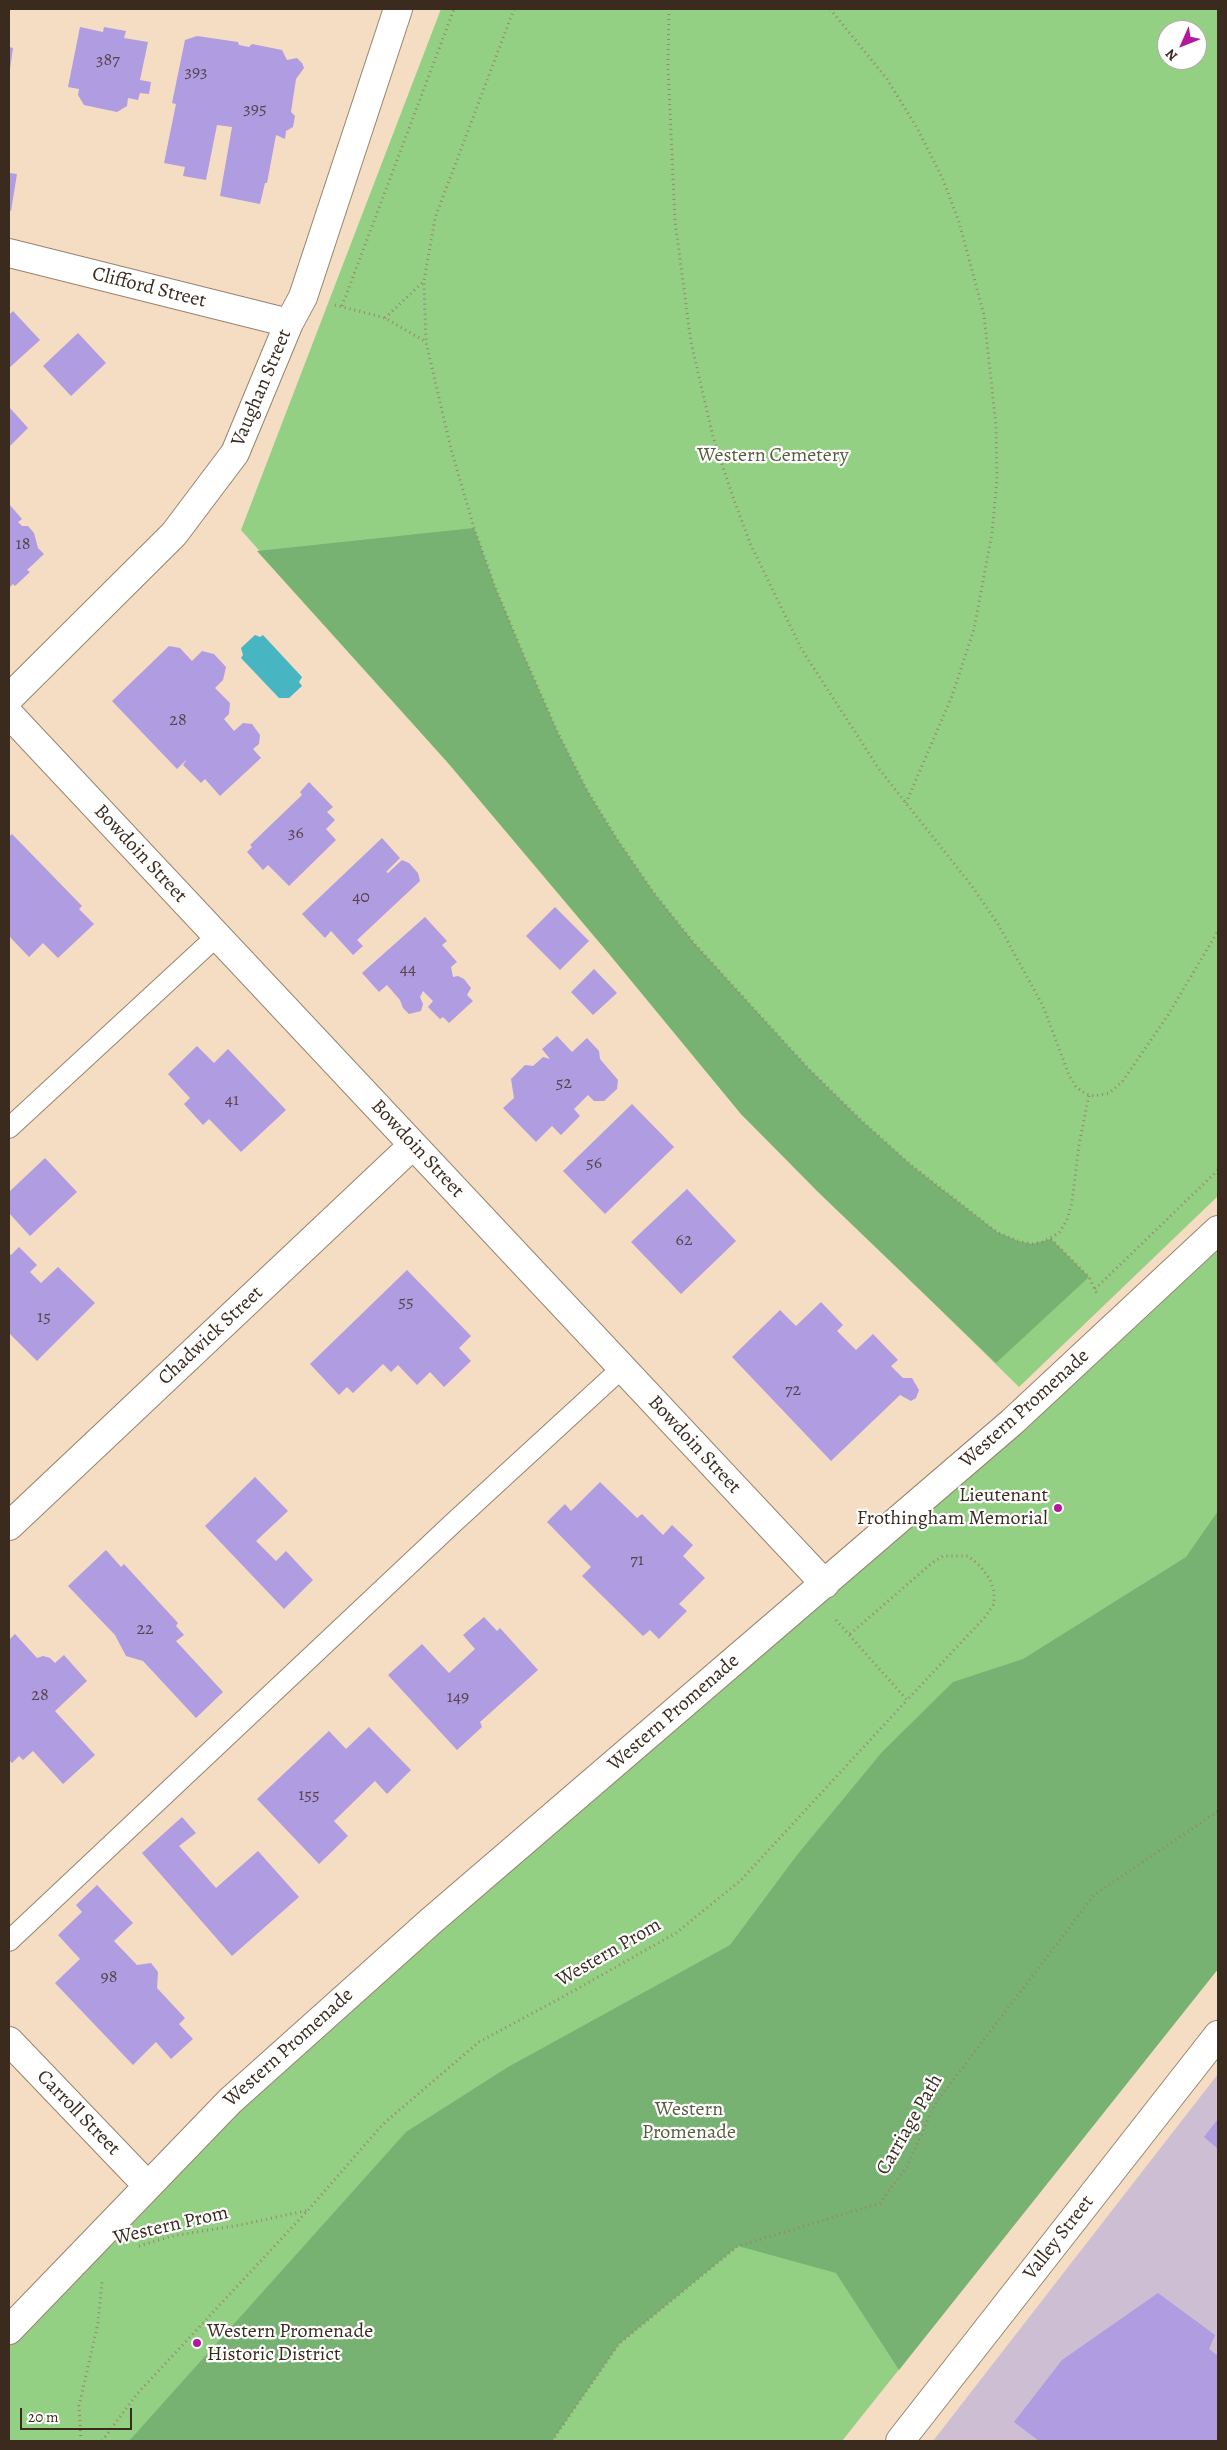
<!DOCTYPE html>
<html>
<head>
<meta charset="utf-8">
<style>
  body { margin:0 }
  #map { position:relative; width:1227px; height:2450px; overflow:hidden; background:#f4ddc2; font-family:Alegreya,serif }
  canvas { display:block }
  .frame { position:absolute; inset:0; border:10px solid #3b2a1e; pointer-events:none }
  .north { position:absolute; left:1157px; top:20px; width:50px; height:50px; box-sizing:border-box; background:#fff; border:1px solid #b1aaa5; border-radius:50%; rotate:226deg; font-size:14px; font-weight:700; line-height:20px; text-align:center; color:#3b2a1e }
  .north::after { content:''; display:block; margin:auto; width:18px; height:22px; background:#b5179e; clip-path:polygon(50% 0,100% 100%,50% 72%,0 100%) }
  .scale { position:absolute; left:20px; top:2408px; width:112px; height:22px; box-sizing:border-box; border:2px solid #3b2a1e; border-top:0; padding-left:6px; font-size:15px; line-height:18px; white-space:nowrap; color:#3b2a1e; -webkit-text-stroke:4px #fff; paint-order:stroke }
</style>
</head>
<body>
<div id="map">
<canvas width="1227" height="2450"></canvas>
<div class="frame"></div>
<div class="north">N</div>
<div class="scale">20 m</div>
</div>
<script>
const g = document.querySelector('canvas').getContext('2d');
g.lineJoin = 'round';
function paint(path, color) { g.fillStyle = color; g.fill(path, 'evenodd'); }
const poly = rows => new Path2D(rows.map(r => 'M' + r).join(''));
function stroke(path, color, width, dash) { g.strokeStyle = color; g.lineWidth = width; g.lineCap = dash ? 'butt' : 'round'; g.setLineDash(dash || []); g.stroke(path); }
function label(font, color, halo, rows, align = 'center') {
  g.font = font + ' Alegreya,serif'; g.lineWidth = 4.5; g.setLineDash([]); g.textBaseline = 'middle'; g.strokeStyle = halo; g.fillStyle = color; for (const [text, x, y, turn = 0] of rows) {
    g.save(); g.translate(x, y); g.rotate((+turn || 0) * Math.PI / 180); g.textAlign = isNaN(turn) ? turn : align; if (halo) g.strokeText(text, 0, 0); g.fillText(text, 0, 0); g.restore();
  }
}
paint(poly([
  [1218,2074,1218,2441,933,2441]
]), '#cdbed3');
paint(poly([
  [441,9,1218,9,1218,1196,1019,1387,741,1114,610,955,449,764,241,530],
  [1167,30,1197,30,1197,60,1167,60],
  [1218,1229,1218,1969,842,2441,9,2441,9,2330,91,2243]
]), '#94d084');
paint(poly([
  [474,528,496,589,524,656,558,733,588,792,617,839,654,893,694,943,808,1068,861,1120,911,1165,997,1232,1018,1241,1032,1244,1051,1239,1089,1277,996,1363,817,1191,741,1114,610,955,449,764,257,551],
  [1218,1511,1218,1969,899,2370,836,2273,738,2246,619,2344,552,2441,129,2441,406,2132,508,2067,730,1945,797,1855,882,1752,953,1682,1023,1659,1186,1557]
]), '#77b272');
paint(poly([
  [255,635,260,637,263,635,302,677,299,682,302,686,289,698,279,698,241,658,243,655,241,648]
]), '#47b5c2');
paint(poly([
  [80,27,103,32,104,27,126,31,124,38,148,42,140,80,151,82,149,94,140,93,138,100,128,98,127,106,117,112,84,105,78,95,79,89,68,87],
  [197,36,238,42,239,45,249,47,252,44,282,50,287,60,297,58,302,63,304,68,296,79,291,112,295,116,293,127,286,131,285,139,276,135,267,183,265,183,260,204,220,196,232,127,217,125,206,180,183,176,185,167,164,163,176,104,172,103,185,40],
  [9,47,13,48,10,69,9,69],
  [9,173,17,174,11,211,9,210],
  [13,311,40,340,9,368,9,315],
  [78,333,106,363,71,396,43,366],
  [9,407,28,428,9,447],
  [9,504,22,519,18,522,22,526,28,526,34,533,38,548,44,554,27,570,30,572,15,586,13,584,9,588],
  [169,646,180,648,192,661,202,651,214,654,226,667,223,680,215,688,230,703,229,714,224,719,234,731,243,723,252,724,260,735,259,744,253,749,261,758,220,796,205,779,201,783,183,765,187,759,177,769,112,701],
  [309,782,333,807,327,812,335,820,326,829,336,840,289,886,268,865,263,870,247,852,252,847,250,845,302,795,300,792],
  [12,834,82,906,79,909,94,924,58,958,43,943,29,957,9,936,9,837],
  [382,838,400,858,386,872,388,873,402,860,409,863,418,873,420,881,357,940,363,946,353,955,331,931,325,938,302,914],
  [555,907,589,941,560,970,526,936],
  [425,917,447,941,442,945,457,962,451,967,453,977,458,976,464,979,471,988,467,995,473,1001,449,1023,443,1017,440,1019,428,1007,433,1001,423,991,420,997,423,1004,421,1011,409,1014,403,1008,400,1000,387,985,379,992,362,973],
  [594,969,617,993,593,1015,571,992],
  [557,1036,572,1052,587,1038,599,1051,600,1059,618,1080,617,1089,604,1101,594,1101,588,1095,574,1109,580,1116,561,1135,552,1126,536,1142,503,1108,514,1098,511,1079,525,1065,533,1066,543,1057,550,1059,542,1049],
  [197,1046,214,1063,228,1049,286,1110,241,1152,209,1119,203,1125,184,1104,190,1098,168,1074],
  [632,1104,674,1147,605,1214,563,1171],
  [45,1158,77,1192,30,1236,9,1213,9,1192],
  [687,1189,736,1241,681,1294,631,1242],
  [19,1247,37,1265,30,1272,41,1283,58,1267,95,1303,37,1361,9,1333,9,1253,11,1255],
  [407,1270,471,1336,459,1348,471,1361,444,1387,430,1372,417,1385,398,1365,391,1372,383,1364,353,1393,347,1387,339,1395,310,1364],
  [821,1302,843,1325,837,1331,856,1350,873,1334,898,1360,891,1366,903,1378,912,1378,919,1390,916,1398,911,1401,900,1395,831,1461,732,1357,780,1310,796,1326],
  [255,1477,288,1511,256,1541,276,1561,286,1551,313,1580,284,1609,205,1526],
  [600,1482,637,1518,642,1514,663,1535,672,1525,693,1545,683,1556,705,1578,679,1604,687,1611,659,1639,650,1630,643,1636,582,1576,591,1567,547,1522,565,1504,571,1511],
  [106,1550,121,1567,124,1564,178,1623,176,1626,184,1635,176,1641,223,1692,196,1718,143,1661,126,1656,115,1635,68,1586],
  [484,1617,497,1631,500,1628,538,1670,480,1722,482,1727,457,1750,388,1675,422,1644,449,1673,475,1649,463,1635],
  [15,1634,37,1658,43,1656,50,1658,55,1663,64,1655,87,1681,55,1711,95,1755,63,1784,33,1751,23,1760,19,1756,12,1763,9,1760,9,1640],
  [369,1727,411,1770,387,1794,375,1781,334,1821,348,1836,319,1864,257,1799,329,1731,346,1749],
  [182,1817,196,1833,179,1846,216,1888,258,1851,299,1897,232,1956,142,1853],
  [97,1885,133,1923,114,1941,137,1965,151,1963,158,1972,157,1988,185,2018,179,2024,193,2039,171,2059,156,2042,133,2065,55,1983,80,1959,58,1935,82,1912,76,1905],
  [1218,2119,1218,2149,1204,2137],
  [1158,2293,1215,2335,1209,2349,1218,2356,1218,2441,1039,2441,1014,2422,1062,2360]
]), '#af9ce1');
const service = poly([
  [9,1128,217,936],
  [9,1941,451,1525,622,1368]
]);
const minor = poly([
  [9,253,289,323],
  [9,698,174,534,235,453,289,323,303,297,398,9],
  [9,714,825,1584],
  [9,1526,413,1145],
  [9,2041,147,2185],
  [9,2330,230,2101,431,1921,1012,1422,1218,1230],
  [900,2441,1218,2035]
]);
stroke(service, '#988470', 22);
stroke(minor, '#988470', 30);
stroke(poly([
  [514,9,435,218,424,281,426,342,451,449,474,528,496,589,524,656,558,733,588,792,617,839,654,893,694,943,808,1068,861,1120,911,1165,997,1232,1018,1241,1032,1244,1042,1242,1059,1233,1067,1220,1072,1202,1079,1145,1089,1095],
  [669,9,668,67,675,221,691,342,713,437,734,500,750,543,802,650,879,769,971,885,998,924,1043,1006,1069,1075,1076,1087,1086,1094,1094,1096,1109,1093,1122,1082,1168,1015,1218,931],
  [830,9,887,79,917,128,942,177,959,222,984,315,996,426,997,479,992,533,974,629,952,696,906,803],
  [335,305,385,318,426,342],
  [342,306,454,9],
  [385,318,424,281],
  [1051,1239,1089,1277,1098,1296],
  [1095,1289,1218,1170],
  [850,1634,932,1563,943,1556,968,1556,980,1566,990,1579,994,1591,994,1604,985,1617,907,1700],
  [139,2246,172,2236,240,2225,309,2210],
  [81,2441,79,2406,98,2323,102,2282],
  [102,2441,137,2394,309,2209,383,2124,479,2042,568,1994,676,1933,741,1880,907,1700,835,1619],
  [552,2441,619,2344,738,2246,880,2203,907,2166,935,2104,1094,1895,1218,1811]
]), '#988470', 3, [1, 4]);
stroke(service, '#fff', 20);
stroke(minor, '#fff', 28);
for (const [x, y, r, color] of [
  [1058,1508,5,"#b5179e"],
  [197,2343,5,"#b5179e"]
]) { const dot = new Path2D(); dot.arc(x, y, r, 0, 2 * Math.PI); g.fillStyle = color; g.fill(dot); stroke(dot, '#fff', 2); }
label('18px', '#58464f', null, [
  ["387",108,61],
  ["393",196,73],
  ["395",255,110],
  ["18",23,545],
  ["28",178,721],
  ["36",296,834],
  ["40",361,898],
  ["44",408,970],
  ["52",564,1084],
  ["41",232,1101],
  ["56",594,1164],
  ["62",684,1241],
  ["55",406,1303],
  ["15",44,1318],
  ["72",793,1391],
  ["71",637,1561],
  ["22",145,1630],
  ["28",40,1696],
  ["149",458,1698],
  ["155",309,1796],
  ["98",109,1978]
]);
label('20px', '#3b2a1e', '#fff', [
  ["Clifford Street",149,288,14],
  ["Vaughan Street",262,388,-67],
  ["Bowdoin Street",140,854,47],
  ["Bowdoin Street",417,1149,47],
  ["Chadwick Street",211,1336,-43],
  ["Western Promenade",1025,1409,-42],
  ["Bowdoin Street",694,1445,47],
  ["Western Promenade",674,1713,-41],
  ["Western Prom",609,1953,-30],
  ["Western Promenade",289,2048,-42],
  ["Carroll Street",78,2113,46],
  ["Carriage Path",910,2125,-60],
  ["Western Prom",171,2226,-13],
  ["Valley Street",1059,2238,-52]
]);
label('20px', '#565c3d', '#fff', [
  ["Western Cemetery",773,456],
  ["Western",689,2110],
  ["Promenade",689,2133]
]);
label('20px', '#3b2a1e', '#fff', [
  ["Lieutenant",1048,1496],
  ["Frothingham Memorial",1048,1519],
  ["Western Promenade",207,2332,"left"],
  ["Historic District",207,2355,"left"]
], 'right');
</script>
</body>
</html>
